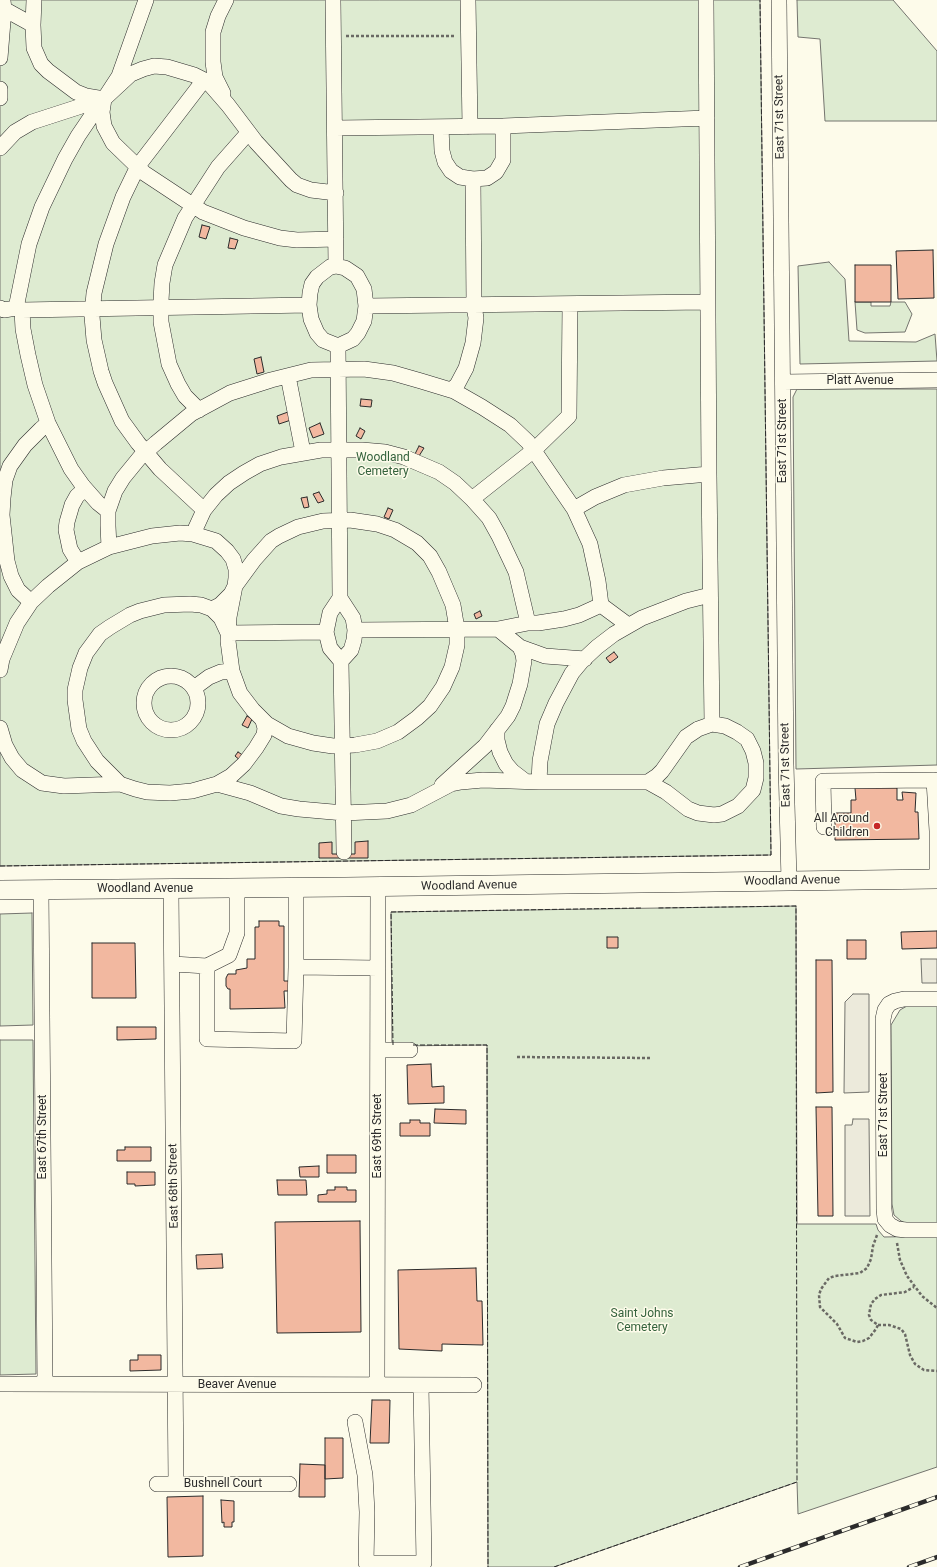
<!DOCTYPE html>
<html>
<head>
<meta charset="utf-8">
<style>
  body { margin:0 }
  canvas { display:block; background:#fdfbea }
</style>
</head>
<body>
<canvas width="937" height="1567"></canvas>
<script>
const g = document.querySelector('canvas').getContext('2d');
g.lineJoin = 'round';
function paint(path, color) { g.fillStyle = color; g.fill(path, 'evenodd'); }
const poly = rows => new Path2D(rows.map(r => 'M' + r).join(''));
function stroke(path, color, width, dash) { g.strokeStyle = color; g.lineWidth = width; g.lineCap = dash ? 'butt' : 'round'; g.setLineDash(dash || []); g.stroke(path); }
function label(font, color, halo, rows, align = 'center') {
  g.font = font + ' Roboto,sans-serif'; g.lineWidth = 3; g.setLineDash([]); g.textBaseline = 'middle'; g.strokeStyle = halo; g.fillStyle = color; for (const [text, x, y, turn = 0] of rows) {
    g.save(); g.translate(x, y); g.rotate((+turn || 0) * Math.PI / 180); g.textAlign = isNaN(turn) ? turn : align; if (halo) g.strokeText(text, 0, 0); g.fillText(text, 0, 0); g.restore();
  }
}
const green = poly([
  [0,0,760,0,771,855,0,866,0,0],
  [797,0,893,0,937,51,937,121,825,121,820,39,798,37,797,0],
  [829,262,845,279,849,341,916,342,935,334,937,361,800,364,798,266,829,262],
  [855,302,871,302,871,306,890,306,891,302,905,302,912,314,905,332,865,333,857,330,855,302],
  [797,389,937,389,937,765,796,769,793,397,797,389],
  [796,906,797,1224,876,1224,878,1230,884,1237,937,1236,937,1467,798,1514,797,1482,554,1567,488,1567,487,1045,392,1046,391,912,796,906],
  [32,913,33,1025,0,1026,0,914,32,913],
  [907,1006,937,1006,937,1223,907,1224,901,1221,894,1215,892,1204,891,1025,900,1010,907,1006],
  [0,1040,33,1040,36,1374,0,1375,0,1040]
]);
paint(green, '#deebd1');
stroke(green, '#74746e', 1);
const parking = poly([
  [921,959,937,959,937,983,922,983,921,959],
  [853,994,869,994,869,1092,844,1093,845,1002,853,994],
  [853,1119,869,1119,870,1216,845,1216,845,1125,852,1125,853,1119]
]);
paint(parking, '#eceadb');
stroke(parking, '#74746e', 1);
const building = poly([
  [202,225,210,227,206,239,199,237,202,225],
  [230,238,238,240,235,249,228,248,230,238],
  [933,250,934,298,898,299,896,251,933,250],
  [855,265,891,265,891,302,855,302,855,265],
  [261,357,264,372,257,374,254,359,261,357],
  [361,399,372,400,371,407,360,406,361,399],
  [288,412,291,420,279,424,277,416,288,412],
  [320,423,324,434,313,438,309,428,320,423],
  [360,428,365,431,361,439,356,436,360,428],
  [419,446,424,448,419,456,415,454,419,446],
  [319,492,324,501,318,503,313,494,319,492],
  [307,497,309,507,304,508,301,498,307,497],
  [388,508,393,510,389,519,384,517,388,508],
  [480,611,482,616,476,619,474,614,480,611],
  [614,652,618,657,610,663,606,658,614,652],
  [247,716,252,719,248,728,242,725,247,716],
  [238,752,244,756,241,761,235,756,238,752],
  [855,788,897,788,897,800,903,800,902,792,916,793,915,812,918,812,919,839,835,840,835,813,851,813,851,800,856,800,855,788],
  [368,841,368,858,319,858,319,843,332,842,332,854,355,854,355,842,368,841],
  [259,921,279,921,279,926,284,926,284,981,289,981,290,991,284,991,285,1008,230,1009,230,989,228,989,226,986,226,978,228,974,236,974,236,970,247,968,247,959,255,959,255,927,259,927,259,921],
  [937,931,937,948,902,949,901,932,937,931],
  [607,937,618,937,618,948,607,948,607,937],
  [847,940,866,940,866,959,847,959,847,940],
  [92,943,135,943,136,998,92,998,92,943],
  [816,960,832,960,833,1092,816,1093,816,960],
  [117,1027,156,1027,156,1039,117,1040,117,1027],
  [431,1064,432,1087,444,1086,444,1103,408,1104,407,1065,431,1064],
  [816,1107,832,1107,833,1216,818,1216,816,1107],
  [435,1109,466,1110,466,1124,434,1123,435,1109],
  [410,1120,420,1120,420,1123,430,1123,430,1136,400,1136,400,1123,410,1123,410,1120],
  [125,1147,151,1147,151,1161,117,1161,117,1150,125,1150,125,1147],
  [327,1155,356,1155,356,1173,327,1173,327,1155],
  [319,1166,319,1177,300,1177,299,1167,319,1166],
  [127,1172,155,1172,155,1185,135,1186,135,1184,127,1184,127,1172],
  [277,1180,306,1180,307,1195,278,1195,277,1180],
  [335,1187,347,1187,347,1190,356,1190,356,1202,318,1202,318,1195,327,1194,327,1190,335,1190,335,1187],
  [360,1221,361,1332,277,1333,275,1222,360,1221],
  [222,1254,223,1268,197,1269,196,1255,222,1254],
  [476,1268,477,1301,482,1301,483,1345,442,1344,442,1351,399,1349,398,1270,476,1268],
  [138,1355,161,1355,161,1370,130,1371,130,1360,138,1360,138,1355],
  [372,1400,390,1400,389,1443,370,1443,372,1400],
  [325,1438,343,1438,343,1478,325,1479,325,1438],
  [300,1464,325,1465,325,1497,299,1497,300,1464],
  [203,1496,203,1556,168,1557,167,1497,203,1496],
  [221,1500,234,1501,234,1522,232,1522,232,1527,224,1527,224,1522,222,1523,221,1500]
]);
paint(building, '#f2b8a0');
stroke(building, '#2b2b2b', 1);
const minor = poly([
  [333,0,336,266],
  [468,0,470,127],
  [779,0,786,764,789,881],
  [4,9,33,25,34,0],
  [33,25,34,48,41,64,48,71,76,92,86,96,104,99,119,76,146,0],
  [0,58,4,9,3,1],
  [204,80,138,166,123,197,106,244,94,293,92,316,94,340,101,371,105,383,122,421,138,443,160,469,204,510],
  [0,89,0,98],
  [223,93,215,77,213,62,213,32,218,16,226,0],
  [441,127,442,151,445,162,451,171,460,177,473,179],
  [335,128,503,126,707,118],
  [0,148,15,132,32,122,100,100],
  [336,193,311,190,297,185,291,180,256,142,228,105,208,82,194,75,167,67,154,66,143,69,131,74,104,99,102,112,104,126,113,143,144,173,203,212,244,228,280,238,297,240,336,239],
  [336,266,345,268,357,276,364,289,366,306,364,321,358,333,353,339,338,346,323,340,317,333,311,319,309,305,310,293,312,284,317,277,330,267,336,266],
  [366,306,707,302],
  [0,308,4,310,16,308,22,310,309,305],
  [16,308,29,244,42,207,65,159,78,136,103,99],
  [22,310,23,329,28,355,35,385,48,423,71,469,83,486,98,503,108,511],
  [338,346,340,598,330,613,326,632,330,648,341,661,344,852],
  [288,376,303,452],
  [783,382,937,380],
  [451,390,457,385,466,368,473,343,476,318,474,306,473,179,487,178,496,172,503,160,503,126],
  [199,410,185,396,178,384,169,364,161,322,161,301,162,283,165,265,185,218,218,167,248,133],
  [472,499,534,450,569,416,570,304],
  [574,509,595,497,624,485,663,478,709,474],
  [193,534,204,510,216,495,229,483,244,473,260,464,281,457,321,450,362,450,385,452,404,457,439,472,455,483,472,499,489,518,499,536,516,572,528,623,498,629,355,630],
  [78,562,70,549,66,530,67,522,72,505,77,496,85,489],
  [340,598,353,618,355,630,354,640,351,650,341,661],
  [31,602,18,590,11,576,7,561,2,515,3,498,5,480,10,466,25,445,41,429,48,423],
  [601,605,628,625],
  [212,609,220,605,231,594,235,586,236,578,236,569,233,559,227,551,216,541,193,534,180,533,152,536,109,547,108,526,108,511,115,491,123,478,141,456,156,443,191,414,230,393,271,380,311,370,364,369,393,373,421,381,454,391,482,407,510,425,528,442,574,509,590,544,598,581,601,605,579,615,564,619,538,623,528,623],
  [326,632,228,633,221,618,212,609,201,605,190,604,164,605,140,611,130,615,110,627,100,634,86,653,80,668,75,690,75,700,79,729,84,741,97,761,120,784,135,789,147,792,170,793,192,791,217,784,250,793,281,806,299,809,344,813,387,811,411,805,451,784,461,782,483,780,539,782,648,782,666,792,688,809,698,813,714,815,722,814,738,806,753,790,756,778,756,763,753,751,747,739,737,732,725,726,712,724,709,474,706,0],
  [520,647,545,656,585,659],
  [0,670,2,659,17,623,31,602,48,586,78,562,109,547],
  '144 703a27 27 0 1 1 54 0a27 27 0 1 1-54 0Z',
  [194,688,209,677,221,672,232,671,228,641,229,617,235,586,254,560,271,541,279,536,298,527,323,521,350,520,377,524,395,530,417,543,430,556,439,572,453,605,457,629,457,645,452,667,443,687,430,706,417,718,398,732,377,741,355,745,333,746,313,743,288,736,267,724,253,710,240,693,232,671],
  [0,728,5,745,12,758,22,770,42,783,64,786,120,784],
  [497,730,497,740,500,752,506,764,512,771,525,781],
  [539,782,540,761,547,724,556,703,572,673,582,661,597,647,614,634,642,618,686,601,710,595],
  [648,782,657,776,662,771,686,737,698,729,712,724],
  [217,784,231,776,244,764,256,748,264,735,265,728,263,721],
  [442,785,485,746,508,716,513,706,520,684,524,661,523,654,520,647,498,629],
  [824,827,823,781,934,780,937,831,937,879],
  [296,888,296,967],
  [41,889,45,1384],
  [171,889,176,1483],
  [172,964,207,966,207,1039,294,1041,296,967,378,968],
  [207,966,229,955,237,933,237,888],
  [937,999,904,999,895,1001,889,1004,885,1010,883,1019,884,1209,885,1219,890,1225,897,1229,906,1230,937,1230],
  [378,1050,410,1050],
  [0,1384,474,1385],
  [377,1385,378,887],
  [355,1422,365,1475,367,1512,366,1563,424,1563,421,1385],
  [157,1484,289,1484]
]);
const major = poly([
  [0,890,345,887,937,879]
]);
stroke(minor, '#2b2b2b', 16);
stroke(major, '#2b2b2b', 20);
stroke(poly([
  [346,36,455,36],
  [517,1057,651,1058],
  [877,1235,873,1246,871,1259,867,1268,860,1273,835,1276,829,1278,821,1289,819,1295,820,1307,837,1324,845,1338,857,1342,863,1341,869,1338,876,1329,878,1325,871,1320,869,1315,871,1304,875,1299,881,1295,905,1292,914,1287],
  [897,1243,900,1260,907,1276,922,1296,937,1308],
  [878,1325,889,1325,901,1329,905,1334,910,1355,915,1364,924,1370,937,1371]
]), '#6a6964', 2.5, [3, 2]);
stroke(minor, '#fdfbea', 15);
stroke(major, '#fdfbea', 19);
const rail = poly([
  [740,1567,937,1497],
  [909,1567,937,1557]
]);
stroke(rail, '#2b2b2b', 4.5);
stroke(rail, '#fdfbea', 3, [9]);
stroke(poly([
  [0,866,771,855,760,0],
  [393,1045,391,912,642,908],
  [413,1045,487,1045,488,1567],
  [554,1567,797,1482,796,906,657,908]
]), '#2b2b2b', 1, [5, 2]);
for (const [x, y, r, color] of [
  [877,826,4,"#c62828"]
]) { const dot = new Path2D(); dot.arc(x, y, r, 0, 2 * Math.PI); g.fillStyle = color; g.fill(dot); stroke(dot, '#fdfbea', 1.5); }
label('12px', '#2b2b2b', '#fdfbea', [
  ["East 71st Street",780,117,-91],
  ["Platt Avenue",860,381],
  ["East 71st Street",783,441,-90],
  ["East 71st Street",786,765,-91],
  ["Woodland Avenue",792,881,-1],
  ["Woodland Avenue",469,886,-1],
  ["Woodland Avenue",145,889],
  ["East 71st Street",884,1115,-90],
  ["East 69th Street",378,1136,-90],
  ["East 67th Street",43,1137,-90],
  ["East 68th Street",174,1186,-91],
  ["Beaver Avenue",237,1385],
  ["Bushnell Court",223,1484]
]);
label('12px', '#34623c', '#fdfbea', [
  ["Woodland",383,458],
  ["Cemetery",383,472],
  ["Saint Johns",642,1314],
  ["Cemetery",642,1328]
]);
label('12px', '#2b2b2b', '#fdfbea', [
  ["All Around",869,819],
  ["Children",869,833]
], 'right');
</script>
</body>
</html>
